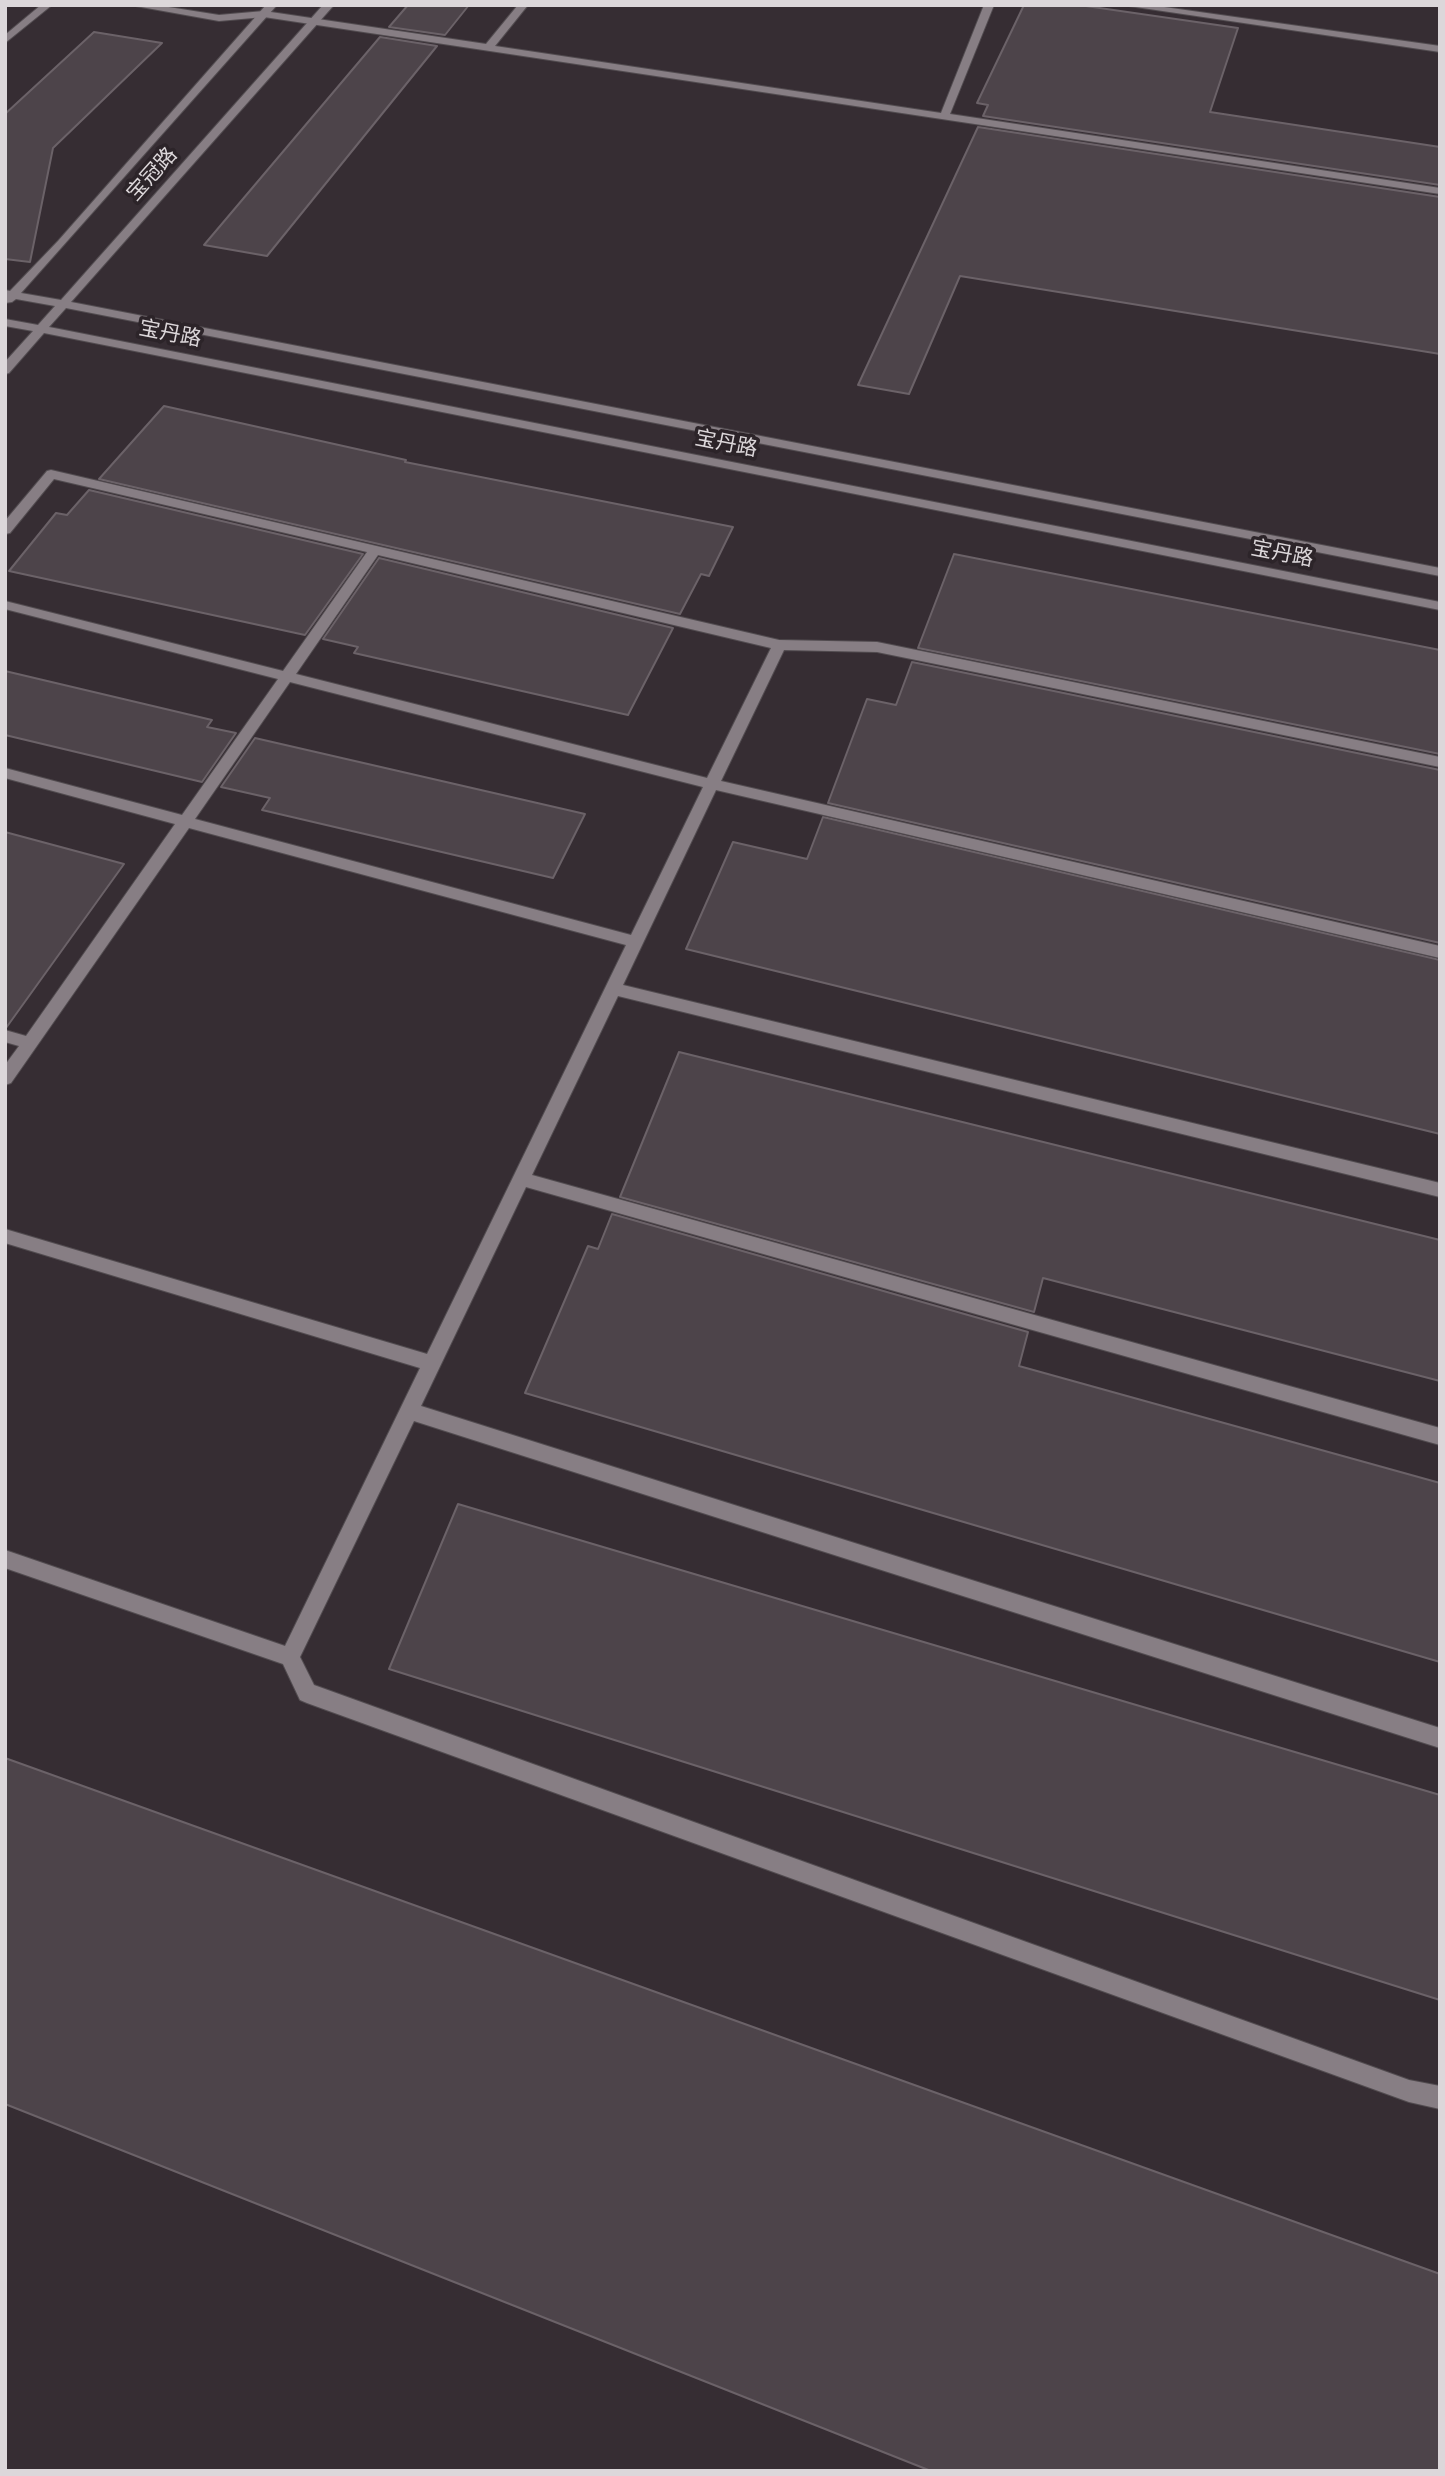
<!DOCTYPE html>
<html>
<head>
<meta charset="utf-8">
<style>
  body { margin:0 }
  #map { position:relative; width:1445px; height:2476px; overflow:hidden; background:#362d33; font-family:"Titillium Web",sans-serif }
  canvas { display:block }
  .frame { position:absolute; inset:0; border:7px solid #dcd7da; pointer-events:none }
</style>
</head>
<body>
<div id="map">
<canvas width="1445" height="2476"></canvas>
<div class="frame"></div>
</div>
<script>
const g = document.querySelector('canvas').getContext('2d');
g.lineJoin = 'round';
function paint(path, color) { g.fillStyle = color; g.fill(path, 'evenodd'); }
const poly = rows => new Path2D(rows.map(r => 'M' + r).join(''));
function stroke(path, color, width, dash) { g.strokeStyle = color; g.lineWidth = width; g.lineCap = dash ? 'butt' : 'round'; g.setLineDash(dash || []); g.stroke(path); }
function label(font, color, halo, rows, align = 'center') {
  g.font = font + ' "Titillium Web","Noto Sans SC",sans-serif'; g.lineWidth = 7; g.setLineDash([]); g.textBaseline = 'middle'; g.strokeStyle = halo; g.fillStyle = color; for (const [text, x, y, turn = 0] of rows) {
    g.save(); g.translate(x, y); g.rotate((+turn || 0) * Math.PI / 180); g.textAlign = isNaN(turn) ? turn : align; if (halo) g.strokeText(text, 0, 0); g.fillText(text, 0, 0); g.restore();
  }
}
const building = poly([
  [408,5,469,5,445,35,389,27,408,5],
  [1024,5,1079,5,1238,28,1210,112,1440,147,1440,185,983,116,988,105,977,103,1024,5],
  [94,32,162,43,53,148,30,262,5,259,5,114,94,32],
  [380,37,437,46,267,256,204,245,380,37],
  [978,127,1440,197,1440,354,960,276,909,394,858,385,978,127],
  [164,406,406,460,405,462,733,527,709,576,701,574,680,614,99,479,164,406],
  [89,490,363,554,305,635,9,571,56,513,67,515,89,490],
  [954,554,1440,650,1440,754,918,648,954,554],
  [379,558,673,628,628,715,354,653,358,647,323,639,379,558],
  [912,662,1440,770,1440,943,828,803,867,699,896,705,912,662],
  [5,671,212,720,207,727,236,733,202,782,5,735,5,671],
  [255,738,585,814,553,878,262,810,270,798,221,787,255,738],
  [823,817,1440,960,1440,1134,686,949,733,842,807,859,823,817],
  [5,832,124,864,6,1028,5,1028,5,832],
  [679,1052,1440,1240,1440,1381,1043,1278,1034,1312,620,1197,679,1052],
  [612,1214,1028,1332,1019,1366,1440,1483,1440,1662,525,1393,588,1246,598,1249,612,1214],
  [458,1504,1440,1795,1440,2000,389,1669,458,1504],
  [5,1758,1440,2274,1440,2471,931,2471,5,2104,5,1758]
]);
paint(building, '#4d444a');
stroke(building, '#6b6268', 2);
const lane = poly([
  [41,5,52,5,5,43,5,35,41,5],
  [130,5,156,5,219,15,264,11,486,44,518,5,528,5,495,46,941,113,984,5,994,5,950,114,1440,188,1440,194,264,17,219,21,130,5],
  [1122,5,1150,5,1440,46,1440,52,1122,5],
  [51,470,779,640,877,642,1440,757,1440,767,877,652,784,650,721,781,1440,946,1440,958,716,790,623,985,1440,1183,1440,1197,618,996,532,1175,1440,1428,1440,1445,526,1187,421,1406,1440,1728,1440,1748,414,1421,300,1657,314,1685,1409,2080,1440,2086,1440,2109,1409,2102,307,1703,300,1700,283,1664,5,1568,5,1550,285,1646,420,1368,5,1243,5,1229,427,1354,626,945,189,828,11,1083,5,1085,5,1065,19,1046,5,1042,5,1030,26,1036,175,824,5,778,5,768,182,815,278,679,5,609,5,601,283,671,367,552,54,479,10,533,5,534,5,521,47,471,51,470],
  [378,555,771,648,707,778,296,674,378,555],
  [290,682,703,787,631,935,195,819,290,682]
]);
const secondary = poly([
  [266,5,277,5,21,293,61,300,323,5,334,5,71,302,1440,568,1440,576,66,308,49,327,1440,602,1440,610,44,333,9,373,5,374,5,362,33,331,5,326,5,319,38,325,55,306,16,299,12,302,5,303,5,290,10,291,58,241,266,5]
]);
stroke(lane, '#524c50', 2);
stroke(secondary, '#524c50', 2);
paint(lane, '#877e84');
paint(secondary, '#877e84');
label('21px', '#dcd7da', '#2c2429', [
  ["宝冠路",153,175,-48],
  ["宝丹路",170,335,11],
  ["宝丹路",726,445,11],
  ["宝丹路",1282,555,11]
]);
</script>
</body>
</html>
